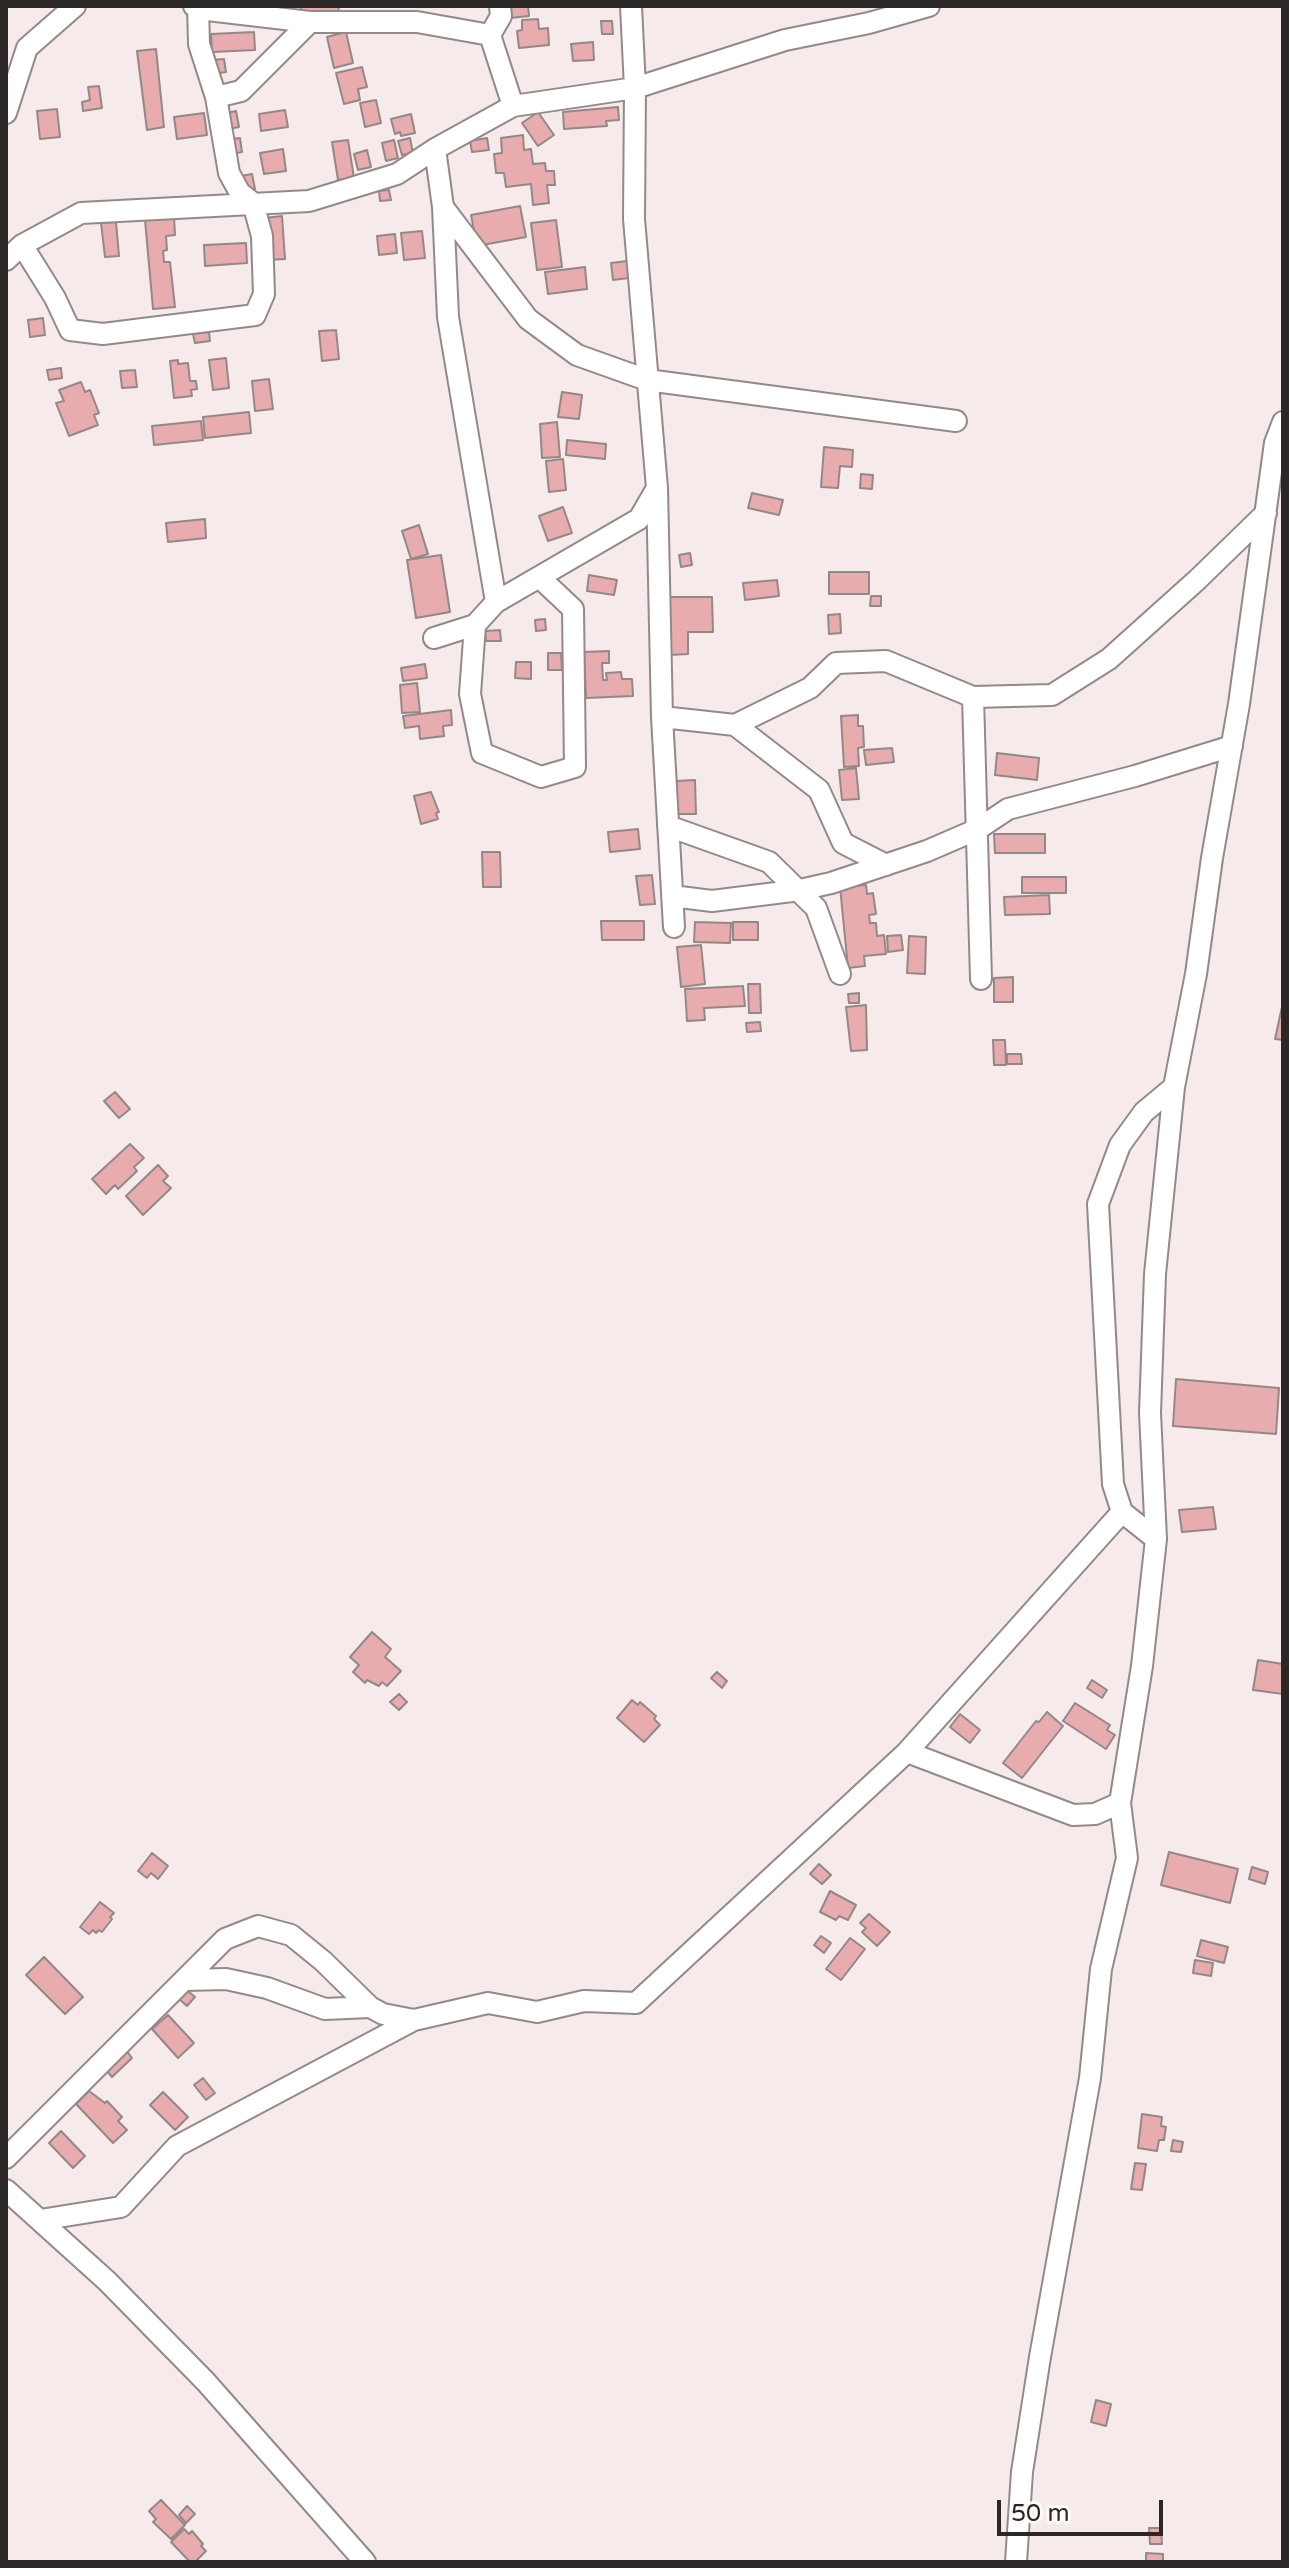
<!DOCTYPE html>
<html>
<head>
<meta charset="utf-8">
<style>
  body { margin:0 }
  #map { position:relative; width:1289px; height:2568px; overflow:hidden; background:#f6eaeb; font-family:"Varela Round",sans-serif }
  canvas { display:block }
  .frame { position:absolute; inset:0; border:8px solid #2b2727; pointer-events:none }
  .scale { position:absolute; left:997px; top:2500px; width:166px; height:36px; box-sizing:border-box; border:4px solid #2b2727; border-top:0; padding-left:10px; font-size:24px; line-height:28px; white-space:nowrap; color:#2b2727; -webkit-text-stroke:6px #fefafa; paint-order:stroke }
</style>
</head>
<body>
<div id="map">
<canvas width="1289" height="2568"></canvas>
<div class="frame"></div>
<div class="scale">50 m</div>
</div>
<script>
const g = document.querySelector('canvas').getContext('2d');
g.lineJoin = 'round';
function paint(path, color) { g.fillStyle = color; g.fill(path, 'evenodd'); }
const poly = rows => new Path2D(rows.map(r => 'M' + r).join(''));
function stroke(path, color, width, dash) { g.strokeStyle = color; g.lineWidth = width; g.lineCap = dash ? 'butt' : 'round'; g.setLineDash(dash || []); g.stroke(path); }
const building = poly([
  [300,6,339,6,338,14,302,12,300,6],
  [509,6,528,6,529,16,510,18,509,6],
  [538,19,539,29,548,28,549,45,519,48,517,31,522,30,522,20,538,19],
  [601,21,612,21,613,34,602,34,601,21],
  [254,32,255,50,212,52,211,34,254,32],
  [346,32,353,63,334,68,327,37,346,32],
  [593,42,594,60,573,61,571,44,593,42],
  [156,49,164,127,147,130,137,51,156,49],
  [224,59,226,72,213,74,212,60,224,59],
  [362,67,367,87,358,89,360,100,344,104,336,73,362,67],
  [99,86,102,108,83,111,82,102,90,100,88,87,99,86],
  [376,100,381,123,365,127,360,103,376,100],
  [618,107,619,120,606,121,607,126,564,129,563,112,618,107],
  [57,109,60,137,40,139,37,111,57,109],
  [285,110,288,127,261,131,259,114,285,110],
  [236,111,239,127,224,130,222,114,236,111],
  [538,112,554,135,538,146,522,123,538,112],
  [204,113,207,135,177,139,174,117,204,113],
  [411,114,415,133,401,136,400,132,395,134,391,119,411,114],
  [523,135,524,150,531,149,533,164,545,163,546,171,554,171,555,185,547,185,549,203,533,205,531,184,506,187,504,173,496,173,494,154,502,153,501,138,523,135],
  [240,138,242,152,232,154,230,139,240,138],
  [410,138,413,153,402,155,398,141,410,138],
  [487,138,489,150,472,152,470,141,487,138],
  [348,140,354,178,338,180,332,142,348,140],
  [394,140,398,158,386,161,382,143,394,140],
  [283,149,286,171,264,174,260,153,283,149],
  [367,150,371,167,358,170,354,154,367,150],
  [252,174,255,189,243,190,241,176,252,174],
  [389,190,391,200,380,201,379,191,389,190],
  [520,206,526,237,477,246,471,215,520,206],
  [282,216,285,259,267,260,264,218,282,216],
  [174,217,175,235,166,236,167,250,163,251,164,262,170,262,175,307,153,309,145,220,174,217],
  [556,220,562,267,537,270,531,223,556,220],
  [116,222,119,256,105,257,101,223,116,222],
  [422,231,425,258,404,260,401,233,422,231],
  [395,234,397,253,379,255,377,236,395,234],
  [246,243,247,263,205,266,204,245,246,243],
  [627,261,629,278,613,280,611,263,627,261],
  [585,267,587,289,548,294,545,272,585,267],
  [43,318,45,335,30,337,28,320,43,318],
  [336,330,339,359,322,361,319,331,336,330],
  [209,332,210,341,195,343,193,334,209,332],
  [226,358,229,388,213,390,209,360,226,358],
  [178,360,178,364,188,363,190,381,196,381,197,389,191,390,192,396,174,398,170,361,178,360],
  [61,368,62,378,49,380,47,370,61,368],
  [135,370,137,387,122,388,120,371,135,370],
  [269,379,273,409,255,411,252,381,269,379],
  [81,382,85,392,90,390,99,413,94,415,98,425,69,436,56,403,64,401,59,390,81,382],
  [562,392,582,395,579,419,558,417,562,392],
  [249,412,251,433,205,438,203,417,249,412],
  [201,421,203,440,154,445,152,426,201,421],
  [557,422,560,457,542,458,540,424,557,422],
  [567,440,606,444,605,459,566,455,567,440],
  [824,447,853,450,852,467,840,466,838,488,821,487,824,447],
  [563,459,566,490,549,492,546,461,563,459],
  [861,474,873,475,872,489,860,488,861,474],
  [752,493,783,500,779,515,748,508,752,493],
  [563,507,572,533,548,541,539,516,563,507],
  [205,519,206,538,168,542,166,523,205,519],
  [419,525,428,554,411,559,402,531,419,525],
  [690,553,692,565,681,567,679,555,690,553],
  [441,555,450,612,416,618,407,560,441,555],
  [829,572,869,572,869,594,829,594,829,572],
  [589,575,617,580,614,595,587,591,589,575],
  [777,580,779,596,745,600,743,583,777,580],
  [871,596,881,596,881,606,870,606,871,596],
  [669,597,712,597,713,632,688,632,688,654,670,655,669,597],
  [840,614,841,633,829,634,828,615,840,614],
  [545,619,546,630,536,631,535,620,545,619],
  [500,630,501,641,486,641,485,631,500,630],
  [609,651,609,663,602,663,603,680,607,680,606,673,621,672,622,679,632,679,633,696,586,698,584,652,609,651],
  [548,653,561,653,562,670,548,670,548,653],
  [516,662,531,662,531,679,515,678,516,662],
  [425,664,427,678,403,681,401,668,425,664],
  [417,683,420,712,402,713,400,685,417,683],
  [451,710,452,725,443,726,444,736,420,739,419,726,405,728,403,716,451,710],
  [858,715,858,726,863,726,864,747,858,748,859,766,844,767,841,716,858,715],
  [892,748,894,762,866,765,864,750,892,748],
  [997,753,1039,758,1037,780,995,775,997,753],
  [856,768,859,799,842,800,839,770,856,768],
  [695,780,696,814,677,814,676,781,695,780],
  [431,792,439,812,436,813,438,819,421,824,414,796,431,792],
  [638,829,640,849,610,852,608,832,638,829],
  [994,834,1045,834,1045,853,995,853,994,834],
  [482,852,500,852,501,887,483,887,482,852],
  [652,875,655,904,640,905,636,876,652,875],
  [1022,877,1066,877,1066,893,1022,893,1022,877],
  [866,885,867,894,873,893,876,914,869,915,870,923,876,923,877,936,884,935,886,954,864,956,865,966,848,968,840,887,866,885],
  [1049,895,1050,914,1005,915,1004,897,1049,895],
  [601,921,644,921,644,940,602,940,601,921],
  [695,922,731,923,730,943,694,942,695,922],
  [733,922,758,922,758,940,733,940,733,922],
  [901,935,903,950,888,952,887,936,901,935],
  [909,936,926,937,925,974,907,973,909,936],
  [701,945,705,984,681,987,677,947,701,945],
  [1013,977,1013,1002,994,1002,994,978,1013,977],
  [748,984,760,984,761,1013,749,1013,748,984],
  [743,986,745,1006,704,1008,705,1020,687,1021,685,989,743,986],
  [859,993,859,1003,849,1003,848,994,859,993],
  [1283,1002,1283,1040,1275,1039,1283,1002],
  [866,1005,867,1050,851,1051,846,1007,866,1005],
  [760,1022,761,1031,747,1032,746,1023,760,1022],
  [993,1040,1005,1040,1006,1065,994,1065,993,1040],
  [1007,1054,1021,1054,1022,1064,1007,1064,1007,1054],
  [115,1092,130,1109,119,1118,104,1101,115,1092],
  [130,1144,144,1158,134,1167,137,1171,118,1189,115,1185,106,1194,92,1179,130,1144],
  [158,1165,168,1176,163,1181,171,1188,143,1215,126,1196,158,1165],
  [1176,1379,1279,1388,1276,1434,1173,1426,1176,1379],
  [1213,1507,1216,1529,1182,1532,1179,1510,1213,1507],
  [372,1632,391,1649,385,1657,401,1671,387,1686,382,1682,379,1686,367,1680,365,1683,353,1672,359,1665,350,1657,372,1632],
  [1258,1660,1283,1664,1283,1694,1253,1690,1258,1660],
  [717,1672,727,1681,722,1688,711,1678,717,1672],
  [1092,1680,1107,1690,1102,1698,1087,1688,1092,1680],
  [399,1694,407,1702,399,1710,390,1702,399,1694],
  [632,1700,638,1705,640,1702,656,1716,654,1719,660,1725,644,1742,617,1718,632,1700],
  [1075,1703,1110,1725,1107,1730,1115,1735,1106,1749,1063,1721,1075,1703],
  [1047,1712,1063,1726,1022,1778,1003,1763,1036,1721,1039,1722,1047,1712],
  [960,1714,980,1730,970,1743,950,1727,960,1714],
  [1169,1852,1238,1869,1230,1903,1161,1885,1169,1852],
  [152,1853,168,1866,158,1879,151,1873,147,1878,138,1871,152,1853],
  [819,1864,831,1875,822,1884,810,1874,819,1864],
  [1252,1867,1268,1872,1265,1884,1249,1879,1252,1867],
  [830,1891,856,1905,848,1920,839,1916,836,1920,820,1912,830,1891],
  [100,1902,114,1913,110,1917,112,1919,102,1932,99,1930,96,1933,93,1930,89,1934,80,1927,100,1902],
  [869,1914,890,1932,877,1946,862,1932,866,1928,860,1923,869,1914],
  [821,1936,831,1943,824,1953,814,1945,821,1936],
  [850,1938,865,1949,841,1980,826,1969,850,1938],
  [1201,1940,1228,1947,1224,1963,1197,1956,1201,1940],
  [44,1957,83,1997,65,2014,26,1975,44,1957],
  [1195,1960,1213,1963,1211,1976,1193,1973,1195,1960],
  [187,1990,195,1997,187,2006,179,1999,187,1990],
  [168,2015,194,2043,178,2058,152,2029,168,2015],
  [126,2050,132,2058,112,2077,105,2069,126,2050],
  [203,2078,215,2093,206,2100,194,2085,203,2078],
  [89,2091,105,2103,107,2101,122,2117,118,2121,127,2130,113,2143,76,2104,89,2091],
  [163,2092,188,2117,175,2130,150,2105,163,2092],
  [1142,2114,1162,2117,1161,2126,1166,2127,1164,2140,1159,2140,1157,2151,1138,2148,1142,2114],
  [61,2131,85,2156,73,2168,49,2143,61,2131],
  [1173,2140,1183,2142,1181,2152,1171,2151,1173,2140],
  [1135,2163,1146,2164,1142,2190,1131,2189,1135,2163],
  [1096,2400,1111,2404,1106,2426,1091,2422,1096,2400],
  [161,2500,185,2525,171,2539,153,2522,156,2519,149,2511,161,2500],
  [187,2506,195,2514,186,2523,179,2515,187,2506],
  [1149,2528,1161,2528,1162,2544,1150,2544,1149,2528],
  [184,2529,189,2534,192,2531,203,2544,201,2546,206,2551,195,2562,190,2562,171,2542,184,2529],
  [1146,2553,1163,2554,1163,2562,1146,2562,1146,2553]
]);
paint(building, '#e8abae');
stroke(building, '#938888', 2);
const street = poly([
  [194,6,199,9,310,22,417,22,490,35],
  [500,6,501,16,490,35,513,106],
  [631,6,635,88,634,219,657,488,662,717,674,927],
  [216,97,241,91,310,22],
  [6,113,27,48,75,6],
  [435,149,443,207,448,317,496,602],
  [443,207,528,319,577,355,647,380,956,421],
  [22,245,55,298,70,330,103,334,255,315,264,294,262,236,253,203,240,193,229,173,216,97,199,44,198,6],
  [6,260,22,245,81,213,309,201,397,174,435,149,513,106,635,88,785,40,869,23,929,6],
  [475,625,470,694,482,753,541,777,575,767,573,609,539,577],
  [434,638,475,625,496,602,639,519,657,488],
  [973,697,1052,695,1109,659,1197,580,1266,513],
  [662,717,735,725,810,688,836,663,886,661,973,697,981,979],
  [735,725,819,790,843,843,886,865],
  [668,826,769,862,816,908,840,974],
  [672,896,712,901,800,890,831,883,927,851,978,829,1008,809,1135,776,1232,746],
  [1156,1539,1122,1512,1113,1484,1098,1204,1120,1145,1144,1112,1174,1087],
  [907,1752,1073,1815,1095,1814,1120,1803],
  [185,1980,226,1979,267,1988,325,2009,370,2007],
  [6,2158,225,1939,258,1926,291,1935,323,1961,370,2007,383,2014,414,2020],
  [6,2190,107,2281,206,2382,365,2562],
  [40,2220,121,2207,177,2146,414,2020,488,2003,537,2012,584,2001,636,2003,907,1752,1122,1512],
  [1016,2562,1022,2472,1040,2357,1090,2078,1101,1969,1127,1858,1120,1803,1142,1666,1156,1539,1150,1413,1155,1274,1174,1087,1196,974,1212,858,1239,704,1275,443,1283,422]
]);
stroke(street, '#94898a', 24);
stroke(street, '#fff', 20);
</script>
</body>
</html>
